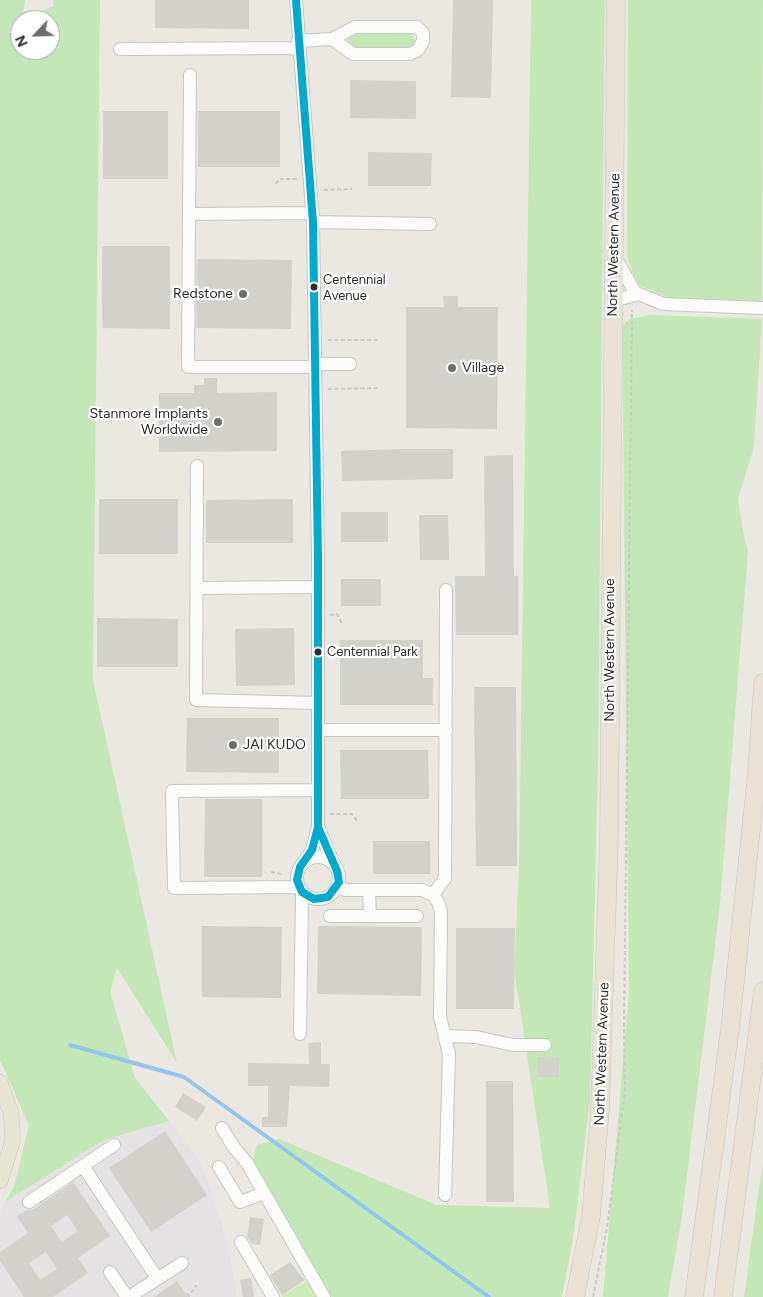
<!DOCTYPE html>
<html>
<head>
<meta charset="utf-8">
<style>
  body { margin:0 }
  #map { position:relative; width:763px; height:1297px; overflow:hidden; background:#eae8e1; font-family:Figtree,sans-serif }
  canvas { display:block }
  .north { position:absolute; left:10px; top:10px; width:50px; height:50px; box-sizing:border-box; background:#fff; border:1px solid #aaa; border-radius:50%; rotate:246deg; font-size:14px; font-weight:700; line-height:20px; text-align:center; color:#2b2b2b }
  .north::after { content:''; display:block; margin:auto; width:18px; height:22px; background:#6e6d6b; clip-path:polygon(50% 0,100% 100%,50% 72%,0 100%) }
</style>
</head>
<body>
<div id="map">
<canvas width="763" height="1297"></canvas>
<div class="north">N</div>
</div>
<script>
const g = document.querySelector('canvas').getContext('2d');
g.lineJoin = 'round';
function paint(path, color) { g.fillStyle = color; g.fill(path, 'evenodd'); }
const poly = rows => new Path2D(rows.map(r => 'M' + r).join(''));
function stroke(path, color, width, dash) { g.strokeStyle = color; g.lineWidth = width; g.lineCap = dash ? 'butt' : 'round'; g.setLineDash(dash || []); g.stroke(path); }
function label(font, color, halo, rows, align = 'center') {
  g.font = font + ' Figtree,sans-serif'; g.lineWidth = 4.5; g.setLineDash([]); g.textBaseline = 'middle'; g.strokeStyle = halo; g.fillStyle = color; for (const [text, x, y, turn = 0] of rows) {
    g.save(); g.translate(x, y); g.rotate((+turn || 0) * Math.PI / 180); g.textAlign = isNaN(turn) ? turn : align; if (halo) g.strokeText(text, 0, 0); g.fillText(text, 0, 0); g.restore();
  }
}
paint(poly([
  [169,1121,197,1157,212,1191,228,1246,237,1297,0,1297,0,1213,5,1202,104,1140]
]), '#e5e2e4');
paint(poly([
  [0,0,25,0,22,19,54,6,53,0,100,0,93,680,177,1063,117,968,110,991,135,1078,169,1121,104,1140,5,1202,14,1187,29,1126,0,1060],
  [20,20,50,20,50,50,20,50],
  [531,0,605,0,598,761,590,1101,573,1239,562,1297,332,1297,252,1162,257,1145,279,1139,437,1205,550,1208,514,969,519,870],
  [628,0,763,0,762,301,675,300,638,285,627,258],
  [357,30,411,32,415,41,413,46,408,49,355,48,348,40,349,34],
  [650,315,762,319,754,447,738,498,743,532,748,551,720,904,682,1216,668,1297,603,1297,629,991,622,326,630,319],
  [763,1163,763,1297,744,1297,756,1209]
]), '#c4e7b8');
paint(poly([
  [307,1281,316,1297,283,1297,282,1296]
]), '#ceebb6');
stroke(poly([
  [70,1045,184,1077,489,1297]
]), '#92c6ee', 4);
paint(poly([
  [155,0,249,0,249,29,155,28],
  [453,0,493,0,491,98,451,97],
  [350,80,416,81,416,119,350,118],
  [103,111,168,111,168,179,103,179],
  [198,111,280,111,280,167,198,167],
  [368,152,432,153,431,186,368,186],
  [102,246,170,246,170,329,102,328],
  [197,259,292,260,291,329,196,328],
  [443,296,458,296,458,307,498,307,497,429,406,428,406,307,444,307],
  [204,378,217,378,217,393,277,392,277,451,159,452,159,393,194,393,194,385,204,385],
  [401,449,453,449,453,479,342,481,341,451],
  [513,455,514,576,518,576,518,635,456,635,455,576,485,576,484,456],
  [99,499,178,499,178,554,99,554],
  [293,499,293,543,206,543,206,500],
  [341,512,388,512,388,542,341,542],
  [419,515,448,515,449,560,420,560],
  [341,579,381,579,381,606,341,606],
  [97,618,178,619,178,667,97,667],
  [294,628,295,685,236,686,235,629],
  [340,640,423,640,423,678,433,678,433,705,340,705],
  [474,687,516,687,517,866,476,866],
  [187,718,279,718,279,773,186,772],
  [340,750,428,750,429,799,341,799],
  [205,799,262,799,262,877,204,877],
  [373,841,430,841,430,874,373,874],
  [202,926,282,927,281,998,202,997],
  [318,926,422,927,421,996,317,994],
  [456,928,515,928,514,1009,456,1009],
  [321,1042,321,1064,330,1064,329,1087,290,1086,287,1127,262,1127,262,1117,268,1117,268,1086,248,1086,248,1063,309,1064,308,1043],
  [538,1057,559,1057,559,1077,538,1077],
  [486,1081,513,1081,514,1202,486,1202],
  [183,1093,206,1107,197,1121,175,1107],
  [165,1131,207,1195,151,1232,109,1168],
  [73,1182,110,1236,78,1258,88,1273,53,1297,24,1297,0,1261,0,1252,28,1233,17,1216,27,1210,34,1209],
  [67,1215,78,1231,62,1242,51,1226],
  [46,1252,57,1269,40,1280,29,1263],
  [250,1217,264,1219,260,1245,252,1244,247,1237],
  [290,1262,305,1280,282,1295,270,1275],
  [251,1278,254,1297,243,1297,240,1280],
  [177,1281,188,1297,154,1297]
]), '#d3d1cc');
const minor = poly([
  [296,0,313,222,318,559,318,827,312,850,305,861],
  [298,41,332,39,355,27,417,27,423,33,423,41,418,50,410,54,353,54,332,39],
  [120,49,299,48],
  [190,75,188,367,316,367],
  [189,214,313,213],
  [313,222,430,224],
  [615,257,636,294],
  [613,301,639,294,663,304,761,308],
  [316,364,350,364],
  [197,466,196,700,318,703],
  [197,588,318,587],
  [318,730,446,730],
  [318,827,334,864],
  '297 878a21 21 0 1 1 42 0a21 21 0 1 1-42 0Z',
  [299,887,174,888,172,791,318,790],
  [337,887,346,890,422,890,433,895,438,902,441,911,440,1017,449,1054,445,1195],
  [369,890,370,916],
  [433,895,445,878,446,590],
  [330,916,417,916],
  [300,1034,302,892],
  [445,1036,476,1037,513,1045,545,1045],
  [222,1128,233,1146,247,1163,324,1297],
  [83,1166,157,1278],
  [219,1167,240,1202,264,1193],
  [29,1202,114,1145],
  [241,1242,273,1297],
  [110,1272,127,1297],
  [129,1297,182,1263]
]);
const major = poly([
  [0,1082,11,1113,13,1140,0,1181]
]);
const highway = poly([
  [575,1297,591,1216,600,1110,609,838,616,0],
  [694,1297,730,1029,757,773,763,683],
  [723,1297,763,991]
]);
stroke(minor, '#c7c6c6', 14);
stroke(major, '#c5c5c2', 16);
stroke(highway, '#c5c5c2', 19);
stroke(poly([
  [276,184,279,179,298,179],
  [324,190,352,189],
  [328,340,380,340],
  [328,389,380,388],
  [330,615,337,614,342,624],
  [330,814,352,814,358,822],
  [271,872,282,874],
  [189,1297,188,1294,194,1290,196,1285],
  [593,1297,607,1228,625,1090,624,1029,632,310]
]), '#cacac9', 2, [4, 2.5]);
stroke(minor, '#fcfcfa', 12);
stroke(major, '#e7e6d3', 15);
stroke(highway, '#e9e1d3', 18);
stroke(poly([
  [296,0,313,222,318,559,318,827],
  [318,827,337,871,339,882,328,897,314,899,302,892,297,880,300,867,312,850,318,827]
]), '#00a9ce', 8);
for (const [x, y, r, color] of [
  [314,287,4.5,"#2b2b2b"],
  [243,294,5,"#6e6d6b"],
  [452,368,5,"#6e6d6b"],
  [218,422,5,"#6e6d6b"],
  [318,652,4.5,"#2b2b2b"],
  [233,745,5,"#6e6d6b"]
]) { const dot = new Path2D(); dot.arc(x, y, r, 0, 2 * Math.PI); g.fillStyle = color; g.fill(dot); stroke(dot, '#fff', 2); }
label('13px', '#2b2b2b', '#fff', [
  ["Centennial",323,280],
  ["Avenue",323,296],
  ["Centennial Park",327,652]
], 'left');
label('14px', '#2b2b2b', '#fff', [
  ["North Western Avenue",614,245,-89],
  ["North Western Avenue",610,650,-90],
  ["North Western Avenue",602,1054,-88]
]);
label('14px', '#2b2b2b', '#fff', [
  ["Redstone",233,294],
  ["Village",462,368,"left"],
  ["Stanmore Implants",208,414],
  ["Worldwide",208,430],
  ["JAI KUDO",243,745,"left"]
], 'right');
</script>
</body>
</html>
